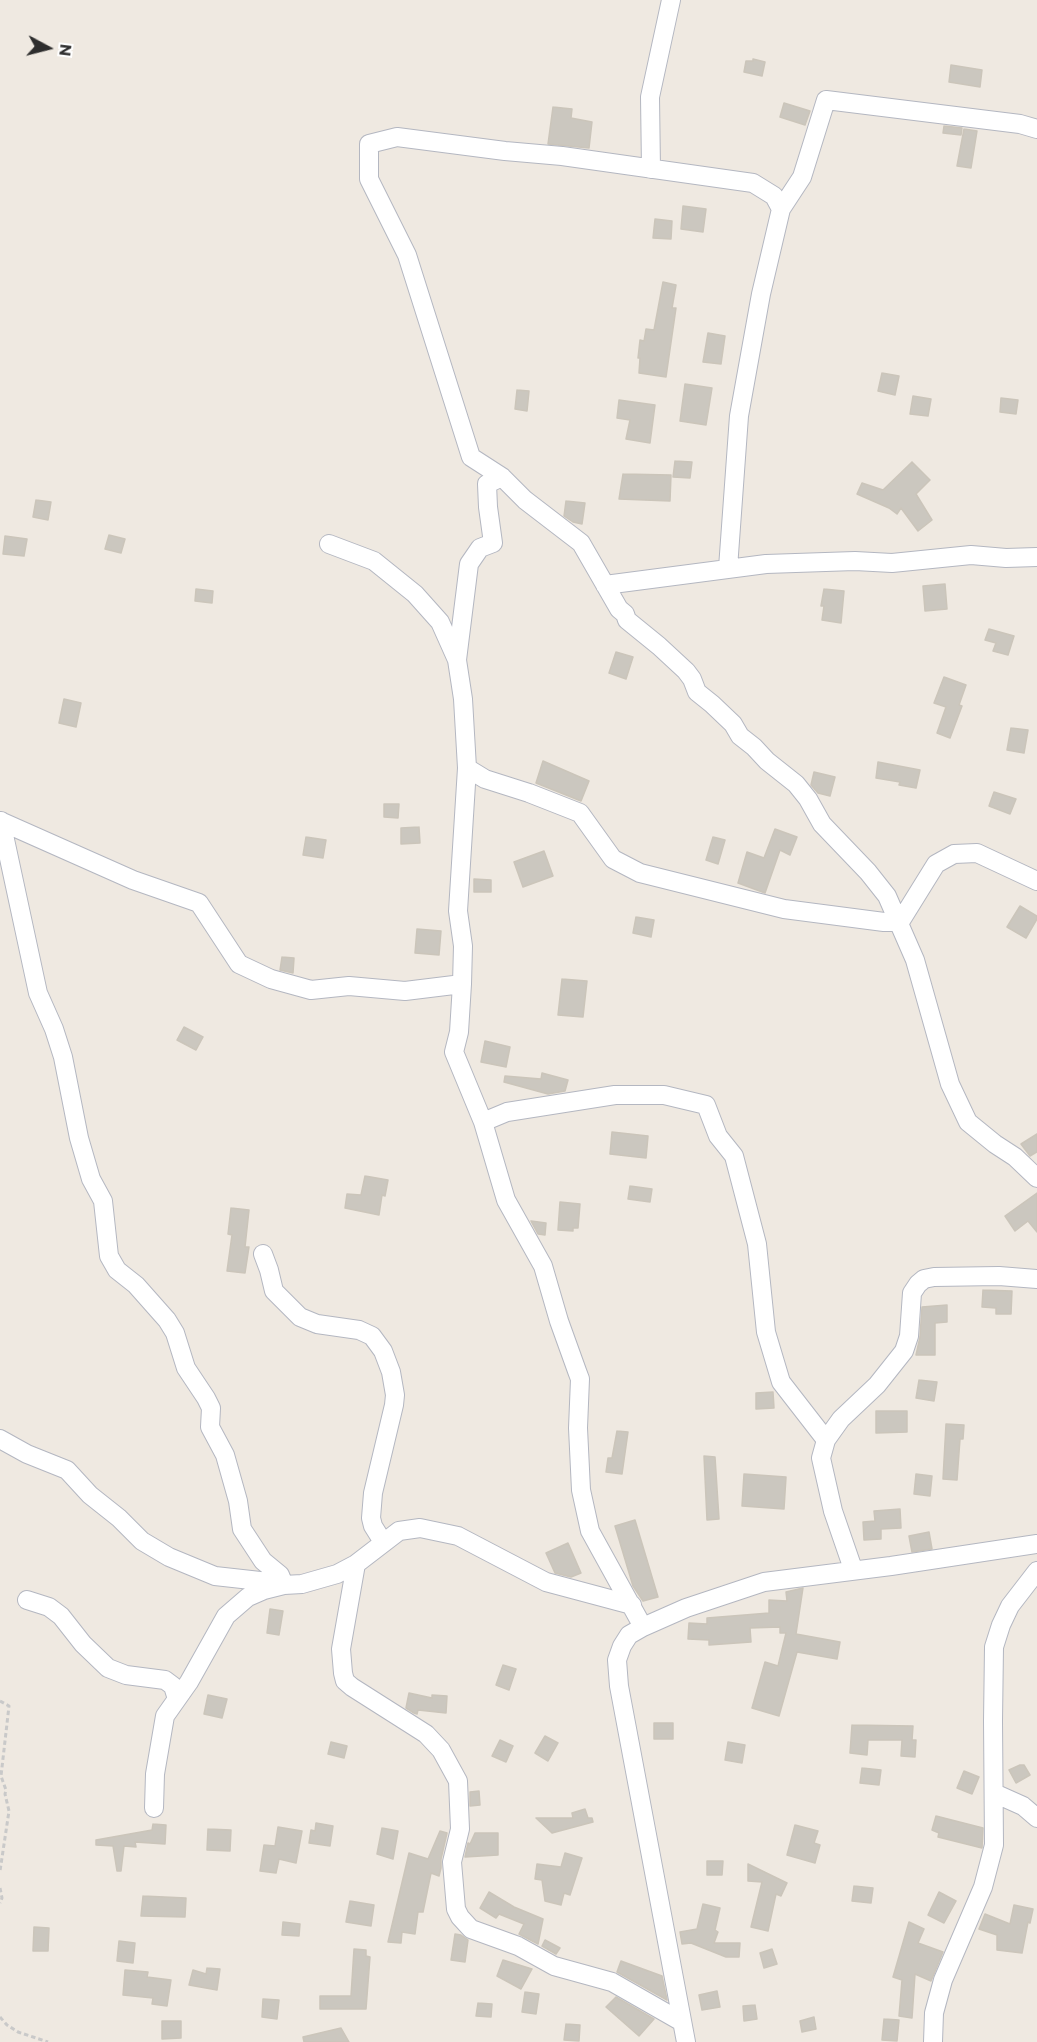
<!DOCTYPE html>
<html>
<head>
<meta charset="utf-8">
<style>
  body { margin:0 }
  #map { position:relative; width:1037px; height:2042px; overflow:hidden; background:#efe9e1; font-family:Commissioner,sans-serif }
  canvas { display:block }
  .north { position:absolute; left:18px; top:18px; width:60px; height:60px; -webkit-text-stroke:4px #fff; paint-order:stroke; rotate:97deg; font-size:16px; font-weight:700; line-height:24px; text-align:center; color:#2e2e2e }
  .north::after { content:''; display:block; margin:auto; width:21px; height:27px; background:#2e2e2e; clip-path:polygon(50% 0,100% 100%,50% 72%,0 100%) }
</style>
</head>
<body>
<div id="map">
<canvas width="1037" height="2042"></canvas>
<div class="north">N</div>
</div>
<script>
const g = document.querySelector('canvas').getContext('2d');
g.lineJoin = 'round';
function paint(path, color) { g.fillStyle = color; g.fill(path, 'evenodd'); }
const poly = rows => new Path2D(rows.map(r => 'M' + r).join(''));
function stroke(path, color, width, dash) { g.strokeStyle = color; g.lineWidth = width; g.lineCap = dash ? 'butt' : 'round'; g.setLineDash(dash || []); g.stroke(path); }
const building = poly([
  [753,59,765,62,762,76,744,72,746,61,753,61,753,59],
  [951,65,982,70,980,87,949,82,951,65],
  [784,103,810,111,805,125,780,117,784,103],
  [553,107,572,109,571,118,592,122,589,148,548,144,553,107],
  [944,126,962,128,961,135,943,133,944,126],
  [964,129,977,131,971,168,957,166,964,129],
  [683,206,706,209,703,232,681,229,683,206],
  [655,219,672,221,671,239,653,238,655,219],
  [663,282,676,285,672,308,676,308,666,377,639,373,640,358,638,358,640,340,644,341,646,329,654,330,663,282],
  [708,333,725,336,721,364,703,362,708,333],
  [882,373,899,376,895,395,878,391,882,373],
  [685,384,712,388,706,425,680,421,685,384],
  [517,390,529,391,527,411,515,409,517,390],
  [913,396,931,399,928,416,910,414,913,396],
  [1001,398,1018,400,1016,414,1000,412,1001,398],
  [619,400,655,405,650,443,626,439,630,420,617,418,619,400],
  [675,461,692,462,690,478,673,477,675,461],
  [912,462,930,480,916,494,932,520,918,531,901,508,897,514,889,508,857,494,862,483,883,490,912,462],
  [623,474,671,475,670,501,619,499,623,474],
  [36,500,51,502,48,520,33,517,36,500],
  [566,501,585,503,582,524,573,522,564,516,566,501],
  [109,535,125,539,121,553,105,549,109,535],
  [5,536,27,539,24,556,3,554,5,536],
  [945,584,947,609,925,611,923,586,945,584],
  [196,589,213,591,212,603,195,601,196,589],
  [824,589,844,591,841,623,822,620,824,606,821,606,824,589],
  [989,629,1014,636,1008,655,993,651,996,643,985,640,989,629],
  [616,652,633,657,626,679,609,673,616,652],
  [944,677,966,685,959,705,962,706,950,738,937,733,946,707,934,703,944,677],
  [64,699,81,703,76,727,59,723,64,699],
  [1011,728,1028,730,1024,753,1007,750,1011,728],
  [543,761,589,781,581,801,536,783,543,761],
  [878,762,920,770,916,788,899,785,900,782,876,778,878,762],
  [814,772,835,777,830,796,818,793,811,785,814,772],
  [994,792,1016,799,1010,814,989,806,994,792],
  [384,804,399,804,398,818,384,817,384,804],
  [419,827,420,843,401,844,401,828,419,827],
  [775,829,797,837,790,855,780,850,765,893,738,883,747,852,764,858,775,829],
  [306,837,326,840,323,858,303,855,306,837],
  [713,837,725,840,718,864,706,860,713,837],
  [544,851,553,876,523,887,514,862,544,851],
  [474,879,491,880,491,892,474,892,474,879],
  [1020,906,1037,916,1037,919,1026,938,1007,927,1020,906],
  [636,917,654,920,651,937,633,933,636,917],
  [417,929,441,931,439,955,415,953,417,929],
  [282,957,294,958,293,973,280,970,282,957],
  [562,979,587,981,583,1017,558,1015,562,979],
  [184,1027,203,1037,196,1050,177,1040,184,1027],
  [485,1041,510,1047,506,1067,481,1062,485,1041],
  [542,1073,568,1080,565,1091,548,1094,504,1082,505,1076,541,1079,542,1073],
  [612,1132,648,1136,646,1158,610,1154,612,1132],
  [1037,1134,1037,1152,1030,1156,1021,1144,1037,1134],
  [365,1176,388,1180,385,1196,382,1195,379,1215,345,1208,347,1194,361,1195,365,1176],
  [630,1186,652,1189,650,1202,628,1199,630,1186],
  [1037,1193,1037,1232,1028,1221,1015,1231,1005,1216,1037,1193],
  [560,1202,580,1204,578,1228,573,1228,573,1231,558,1230,560,1202],
  [231,1208,249,1210,245,1247,249,1247,245,1273,227,1271,232,1235,228,1234,231,1208],
  [531,1221,546,1223,545,1235,538,1234,531,1221],
  [983,1290,1012,1291,1011,1314,996,1314,996,1308,982,1307,983,1290],
  [947,1305,947,1322,935,1323,935,1355,916,1355,920,1337,922,1307,947,1305],
  [919,1380,937,1382,934,1401,916,1398,919,1380],
  [773,1392,774,1408,756,1409,756,1393,773,1392],
  [876,1411,907,1411,907,1432,876,1433,876,1411],
  [946,1424,964,1425,963,1439,960,1439,957,1480,943,1479,946,1424],
  [617,1431,628,1432,622,1474,606,1472,608,1458,612,1458,617,1431],
  [704,1456,715,1457,719,1519,707,1520,704,1456],
  [744,1474,786,1477,784,1509,742,1506,744,1474],
  [916,1474,932,1476,930,1496,914,1494,916,1474],
  [900,1509,901,1528,881,1529,881,1539,864,1540,863,1522,875,1521,874,1511,900,1509],
  [635,1520,658,1597,643,1601,633,1586,615,1526,635,1520],
  [929,1532,932,1549,912,1552,909,1536,929,1532],
  [568,1543,581,1573,571,1577,555,1573,546,1553,568,1543],
  [803,1588,796,1634,840,1642,837,1659,797,1652,779,1716,752,1708,765,1662,778,1666,786,1633,780,1633,780,1627,750,1628,751,1642,709,1645,709,1640,688,1639,689,1623,707,1624,707,1618,769,1613,769,1600,787,1601,786,1592,803,1588],
  [270,1609,283,1611,279,1635,267,1633,270,1609],
  [503,1665,516,1669,509,1690,496,1685,503,1665],
  [409,1693,432,1698,432,1695,447,1696,446,1713,418,1710,417,1714,414,1713,406,1708,409,1693],
  [208,1695,227,1699,222,1718,204,1714,208,1695],
  [654,1723,673,1723,673,1739,654,1739,654,1723],
  [852,1725,913,1726,912,1740,916,1740,915,1757,901,1756,902,1740,868,1740,867,1755,850,1753,852,1725],
  [545,1736,558,1743,548,1761,535,1753,545,1736],
  [500,1740,513,1746,506,1762,492,1756,500,1740],
  [331,1742,347,1746,344,1758,328,1754,331,1742],
  [728,1742,745,1745,742,1763,725,1760,728,1742],
  [1020,1765,1024,1765,1030,1775,1016,1783,1009,1770,1020,1765],
  [862,1768,881,1770,879,1785,860,1783,862,1768],
  [964,1771,979,1777,972,1794,957,1788,964,1771],
  [479,1791,480,1805,470,1806,470,1792,479,1791],
  [585,1809,588,1818,592,1818,593,1822,552,1833,536,1818,573,1818,572,1813,585,1809],
  [936,1816,983,1828,982,1848,938,1837,939,1833,932,1830,936,1816],
  [316,1823,333,1826,330,1846,309,1843,311,1830,315,1831,316,1823],
  [153,1824,166,1825,165,1844,135,1842,136,1847,124,1846,121,1871,117,1871,113,1846,96,1845,96,1840,152,1830,153,1824],
  [795,1825,818,1831,814,1843,820,1845,815,1863,787,1855,795,1825],
  [278,1827,302,1831,296,1863,279,1859,276,1873,260,1871,264,1845,275,1846,278,1827],
  [382,1828,398,1831,393,1859,377,1854,382,1828],
  [208,1829,231,1830,230,1851,207,1850,208,1829],
  [440,1831,447,1833,441,1859,441,1868,439,1876,431,1873,423,1912,418,1912,415,1934,402,1932,401,1943,388,1942,409,1853,428,1859,440,1831],
  [475,1833,498,1833,498,1855,465,1857,468,1843,470,1844,475,1833],
  [565,1853,582,1858,570,1895,564,1893,561,1905,545,1901,542,1880,535,1879,537,1864,561,1867,565,1853],
  [707,1861,723,1861,722,1875,707,1875,707,1861],
  [748,1864,787,1883,781,1896,776,1894,768,1931,751,1927,762,1882,748,1881,748,1864],
  [854,1886,873,1888,871,1903,852,1901,854,1886],
  [489,1892,514,1907,543,1919,538,1944,519,1934,524,1924,499,1914,496,1918,480,1908,489,1892],
  [939,1892,956,1901,944,1923,928,1915,939,1892],
  [143,1896,186,1898,185,1917,141,1916,143,1896],
  [350,1901,374,1905,371,1926,346,1922,350,1901],
  [703,1904,720,1908,715,1930,718,1932,714,1943,740,1943,739,1957,726,1957,691,1943,682,1944,680,1932,697,1929,703,1904],
  [1014,1905,1033,1909,1030,1923,1028,1922,1022,1953,997,1950,997,1935,979,1929,985,1914,1010,1924,1014,1905],
  [283,1922,300,1924,299,1936,282,1935,283,1922],
  [909,1922,924,1929,918,1943,943,1952,931,1981,915,1974,912,2018,899,2016,902,1980,893,1977,909,1922],
  [34,1927,49,1928,48,1951,33,1951,34,1927],
  [455,1934,461,1935,468,1940,465,1962,451,1960,455,1934],
  [545,1940,560,1948,556,1954,542,1946,545,1940],
  [119,1941,135,1943,133,1963,117,1961,119,1941],
  [354,1949,366,1950,366,1956,370,1957,366,2009,320,2009,320,1996,351,1996,354,1949],
  [772,1949,777,1964,764,1968,760,1953,772,1949],
  [503,1960,532,1969,521,1989,497,1976,503,1960],
  [621,1961,662,1976,667,2000,617,1972,621,1961],
  [207,1968,220,1969,217,1990,189,1985,193,1970,206,1974,207,1968],
  [125,1970,148,1972,147,1977,171,1980,167,2006,152,2004,153,1998,123,1995,125,1970],
  [717,1991,720,2007,702,2010,699,1995,717,1991],
  [525,1992,539,1994,536,2014,522,2012,525,1992],
  [616,1997,654,2019,639,2036,606,2007,616,1997],
  [263,1999,279,2000,277,2019,262,2017,263,1999],
  [478,2003,492,2004,491,2017,476,2016,478,2003],
  [755,2005,757,2019,744,2021,743,2006,755,2005],
  [814,2017,816,2029,802,2032,800,2021,814,2017],
  [884,2019,899,2020,897,2041,882,2040,884,2019],
  [162,2021,181,2021,181,2038,162,2039,162,2021],
  [566,2024,580,2025,579,2041,564,2040,566,2024],
  [341,2028,349,2042,304,2042,303,2037,341,2028]
]);
paint(building, '#cbc7bf');
stroke(building, '#cbc5ba', 1.5);
const minor = poly([
  [651,169,650,97,671,0],
  [781,209,774,196,753,183,562,156,505,151,397,137,369,144,369,179,407,255,471,457,502,477,525,500,581,543,619,609,625,614,627,620,659,646,686,671,692,679,697,692,712,704,733,724,740,736,754,747,767,761,796,784,808,799,822,824,868,872,887,896,915,960,950,1084,968,1122,995,1144,1015,1157,1037,1178],
  [329,544,374,561,415,594,440,622,457,660,463,699,467,768,458,911,463,946,462,984,459,1032,454,1052,483,1122,506,1200,543,1266,559,1321,577,1371,580,1379,578,1428,581,1490,590,1531,643,1627],
  [728,568,739,416,761,294,781,209,802,177,826,100,1020,124,1037,129],
  [605,585,766,564,855,561,892,563,971,555,1006,558,1037,557],
  [457,660,469,564,480,548,493,543,488,507,487,484,502,477],
  [467,768,485,779,529,793,580,813,613,859,640,873,784,909,884,922,900,922,936,864,954,854,977,853,1037,881],
  [0,821,133,880,199,903,239,964,271,979,311,990,349,986,405,991,462,984],
  [1,821,38,993,54,1029,63,1057,79,1138,91,1179,103,1201,109,1256,117,1270,136,1285,167,1320,175,1333,186,1368,206,1398,211,1408,210,1427,225,1455,238,1501,242,1529,263,1561,280,1575,284,1585],
  [483,1122,507,1112,615,1095,664,1095,706,1105,718,1136,734,1156,757,1244,766,1332,781,1382,826,1440],
  [263,1254,269,1270,274,1291,300,1317,317,1324,359,1330,372,1336,383,1351,391,1372,395,1395,394,1405,373,1493,371,1518,373,1526,383,1542],
  [0,1439,27,1454,67,1470,90,1495,119,1518,142,1541,169,1557,215,1576,278,1583],
  [356,1564,341,1649,343,1673,345,1681,352,1687,426,1734,441,1750,458,1781,460,1829,452,1862,456,1909,460,1917,471,1929,518,1946,554,1966,612,1982,682,2022],
  [853,1569,833,1511,821,1458,826,1440,841,1419,877,1385,904,1351,909,1336,912,1293,918,1284,924,1279,934,1277,999,1276,1037,1279],
  [27,1600,49,1607,61,1616,83,1644,108,1668,126,1675,165,1680,173,1686,177,1699],
  [994,1793,1023,1806,1037,1818],
  [154,1808,155,1774,165,1716,189,1682,226,1616,248,1597,264,1590,284,1585,302,1584,337,1574,356,1564,399,1531,420,1528,458,1536,546,1582,632,1605],
  [686,2042,619,1686,617,1660,622,1646,629,1635,643,1627,686,1608,764,1582,891,1566,1037,1544],
  [933,2042,934,2013,943,1980,983,1887,994,1845,993,1721,994,1647,1001,1625,1010,1606,1037,1571]
]);
stroke(minor, '#b4b7c1', 20);
stroke(poly([
  [0,1701,9,1706,1,1776,6,1790,5,1794,9,1811,0,1871],
  [0,1888,2,1898,0,1903],
  [0,2017,7,2025,18,2032,48,2042]
]), '#c9c9c9', 3, [4.5, 3]);
stroke(minor, '#fff', 18);
</script>
</body>
</html>
